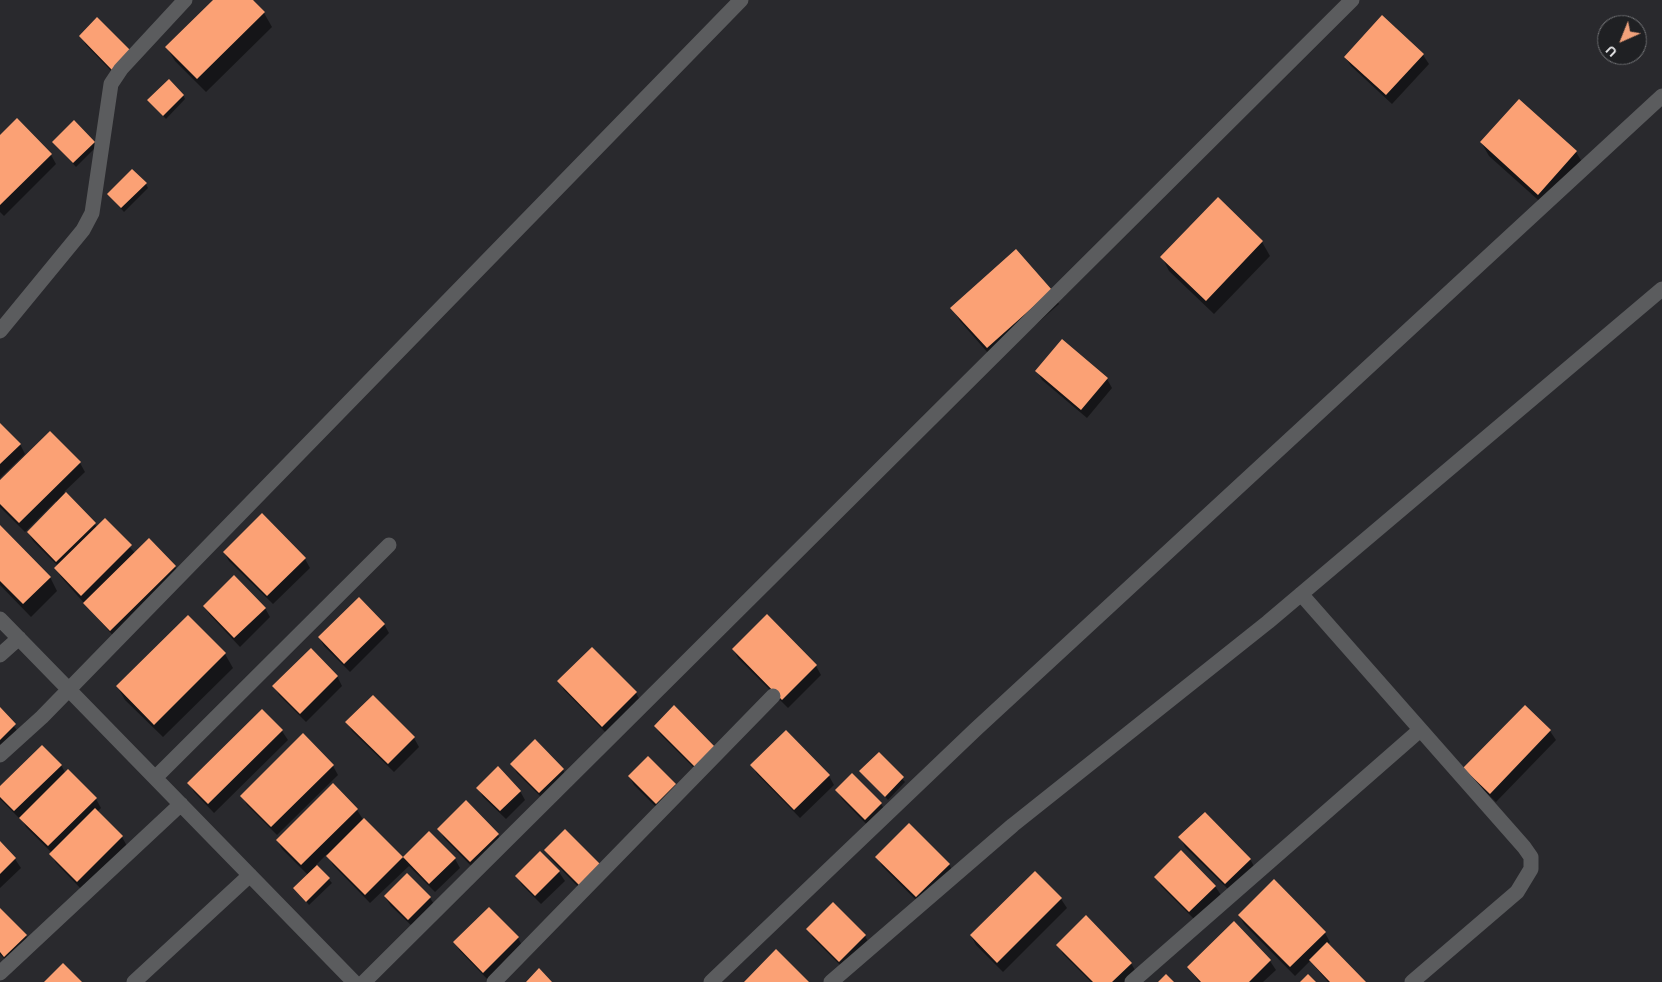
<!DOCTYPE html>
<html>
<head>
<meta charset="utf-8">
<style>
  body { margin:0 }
  #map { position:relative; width:1662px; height:982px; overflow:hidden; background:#29292d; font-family:Overpass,sans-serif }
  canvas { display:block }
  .north { position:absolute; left:1597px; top:15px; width:50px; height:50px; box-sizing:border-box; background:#1f2023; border:1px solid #717275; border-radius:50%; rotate:224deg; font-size:14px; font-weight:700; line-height:20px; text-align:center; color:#ededef }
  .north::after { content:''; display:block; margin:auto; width:18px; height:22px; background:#f1a17b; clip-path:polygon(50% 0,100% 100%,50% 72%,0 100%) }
</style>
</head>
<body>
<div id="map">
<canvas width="1662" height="982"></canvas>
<div class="north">U</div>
</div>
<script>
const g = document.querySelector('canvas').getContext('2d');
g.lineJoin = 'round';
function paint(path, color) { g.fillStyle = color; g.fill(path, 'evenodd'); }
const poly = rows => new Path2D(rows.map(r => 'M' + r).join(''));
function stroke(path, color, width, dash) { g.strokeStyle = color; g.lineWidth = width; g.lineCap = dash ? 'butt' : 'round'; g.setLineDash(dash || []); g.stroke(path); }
paint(poly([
  [215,0,251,0,264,13,272,27,206,92,175,61,167,48],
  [1382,17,1423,55,1429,64,1392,104,1351,66,1345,57],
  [97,19,118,78,86,45,81,36],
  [183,95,185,99,166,119,149,101],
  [0,136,51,155,56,164,4,216,0,212],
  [53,142,94,142,96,147,76,167],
  [1481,142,1576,152,1584,165,1546,207,1489,156],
  [146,184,148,188,124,212,108,194],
  [1218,199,1262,242,1270,256,1214,314,1169,271,1162,257],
  [1051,291,1059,304,995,361,960,321,952,308],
  [1037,371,1107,379,1112,388,1087,418,1042,380],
  [0,425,20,444,25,454,0,478],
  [80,463,85,472,64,492,97,527,105,520,135,553,149,540,175,567,181,576,116,639,61,577,56,568,58,566,33,541,28,532,57,503,56,501,25,532,0,507,0,482],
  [0,527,50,577,57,591,31,617,0,585],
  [224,552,305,559,310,568,273,604,229,561],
  [204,606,265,608,270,617,240,647,210,615],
  [384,624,389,633,350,672,324,646,319,637],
  [733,649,816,666,821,675,788,708,738,658],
  [225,654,233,668,163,737,125,700,117,686],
  [337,676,342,686,306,722,279,695,274,686],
  [559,681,636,693,641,702,608,735,564,690],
  [1525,706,1550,731,1556,740,1496,802,1470,777],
  [674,707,702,776,661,735,655,726],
  [0,709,20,734,0,754],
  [262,711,282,731,288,740,214,813,194,792,189,783],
  [347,722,414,738,419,747,394,772,352,731],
  [879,754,905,782,888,800,861,771],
  [648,757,675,785,681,794,662,813,634,785,629,776],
  [512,764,563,770,568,779,545,801,517,773],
  [61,765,66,774,96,799,101,808,97,812,122,837,127,846,82,890,56,863,51,854,52,853,26,827,21,818,20,819,0,799,0,788],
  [752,765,829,776,834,785,800,818,757,774],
  [333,766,338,775,277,835,247,805,242,796],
  [852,774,881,804,887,813,871,829,842,799,837,790],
  [478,788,520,791,525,800,506,819,483,797],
  [357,810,364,821,403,859,429,833,455,859,460,868,435,892,409,866,370,903,333,865,327,854,316,865,332,883,309,905,295,888,308,875,282,849,277,840],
  [439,829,498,835,503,844,476,871,444,838],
  [565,831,586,895,551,859,545,850],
  [1180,837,1250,859,1255,868,1231,892,1185,847],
  [0,843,15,859,21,868,0,888],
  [540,852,559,872,565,881,541,904,522,885,516,876],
  [877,857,949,864,954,874,922,906,882,866],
  [1035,873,1061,899,1067,908,1003,972,976,945,971,936],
  [407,874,430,898,436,907,414,928,391,906,385,897],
  [1156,877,1215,886,1221,895,1195,920,1161,886],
  [489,909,518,938,523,947,489,981,460,951,455,942],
  [0,910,26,936,31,945,10,965,0,954],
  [1239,915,1325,933,1330,942,1328,944,1365,982,1328,982,1310,961,1295,976,1244,924],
  [808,929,865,936,870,945,845,970,813,938],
  [1058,945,1131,963,1136,972,1126,982,1091,982,1063,954],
  [1270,961,1276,970,1263,982,1199,982,1189,968]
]), '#0007');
paint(poly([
  [213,0,253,0,265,12,197,79,165,47],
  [1382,15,1424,54,1386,95,1344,57],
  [97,17,131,51,112,70,79,36],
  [169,79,184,95,163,116,147,100],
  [1519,99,1577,151,1538,195,1480,142],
  [17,118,52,154,0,205,0,135],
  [74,120,95,142,73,163,52,142],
  [132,169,147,183,121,208,107,194],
  [1218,197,1263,241,1206,301,1160,257],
  [1016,249,1052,290,987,348,950,308],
  [1062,339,1108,378,1081,410,1035,371],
  [0,423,21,444,0,464],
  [50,431,81,462,19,523,0,504,0,480],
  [66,492,96,523,56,562,27,532],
  [262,513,306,558,267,596,223,552],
  [105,518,132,545,81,596,54,568],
  [0,525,51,577,23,604,0,581],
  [149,538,176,566,110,631,83,603],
  [234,575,266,608,234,638,203,606],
  [359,597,385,624,344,664,318,637],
  [767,614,817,665,782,700,732,649],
  [188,615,226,653,154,725,116,686],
  [592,647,637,692,602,727,557,681],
  [311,648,338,676,300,714,272,686],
  [373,695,415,737,388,764,345,722],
  [674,705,716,748,696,768,654,726],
  [1525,705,1551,730,1490,794,1463,768],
  [0,707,16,724,0,740],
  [262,709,283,730,208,804,187,783],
  [786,730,830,775,794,810,750,765],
  [303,733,334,765,271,827,240,796],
  [535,739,564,769,539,793,510,764],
  [42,745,62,765,14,811,0,797,0,786],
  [879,752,904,777,885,797,859,771],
  [648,756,676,784,656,804,628,776],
  [498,766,521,791,500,811,476,788],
  [68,769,97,798,48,846,19,818],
  [852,773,882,803,865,820,835,790],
  [333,783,358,809,301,865,276,840],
  [466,800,499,834,470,862,437,829],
  [95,808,123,836,77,882,49,854],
  [1205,812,1251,859,1225,884,1178,837],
  [364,818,403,857,365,895,326,856],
  [909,823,950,864,916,897,875,857],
  [565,829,601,865,580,886,544,850],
  [429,831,456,858,429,884,403,857],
  [0,841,16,858,0,874],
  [1181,850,1216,886,1189,912,1154,877],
  [540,851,560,871,535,896,515,876],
  [317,865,330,878,306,902,293,888],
  [1035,871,1062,898,997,963,970,935],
  [407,873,431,897,408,920,384,896],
  [1274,879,1326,932,1290,967,1238,915],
  [833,902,866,935,839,962,806,929],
  [489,907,519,937,483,973,453,942],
  [0,908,27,935,4,957,0,952],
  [1086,915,1132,963,1112,982,1093,982,1056,945],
  [1234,921,1271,960,1249,982,1201,982,1187,967],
  [1327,942,1366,982,1330,982,1309,960],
  [776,949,809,982,744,982],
  [63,963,82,982,44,982],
  [539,968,552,982,526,982],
  [1166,974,1174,982,1158,982],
  [1308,974,1316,982,1300,982]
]), '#fba175');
stroke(poly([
  [0,331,83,230,92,213,111,84,121,69,185,0],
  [1301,594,1524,847,1531,857,1531,869,1517,892,1412,982],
  [0,619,354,982],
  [0,655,19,638],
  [0,755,42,717,741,0],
  [155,778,389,545],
  [0,973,181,804],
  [134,982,250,875],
  [364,982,1352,0],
  [494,982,773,696],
  [711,982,976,729,1662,96],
  [831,982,1013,825,1268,622,1662,289],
  [1132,982,1420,730]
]), '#5b5c5e', 15);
</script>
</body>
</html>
